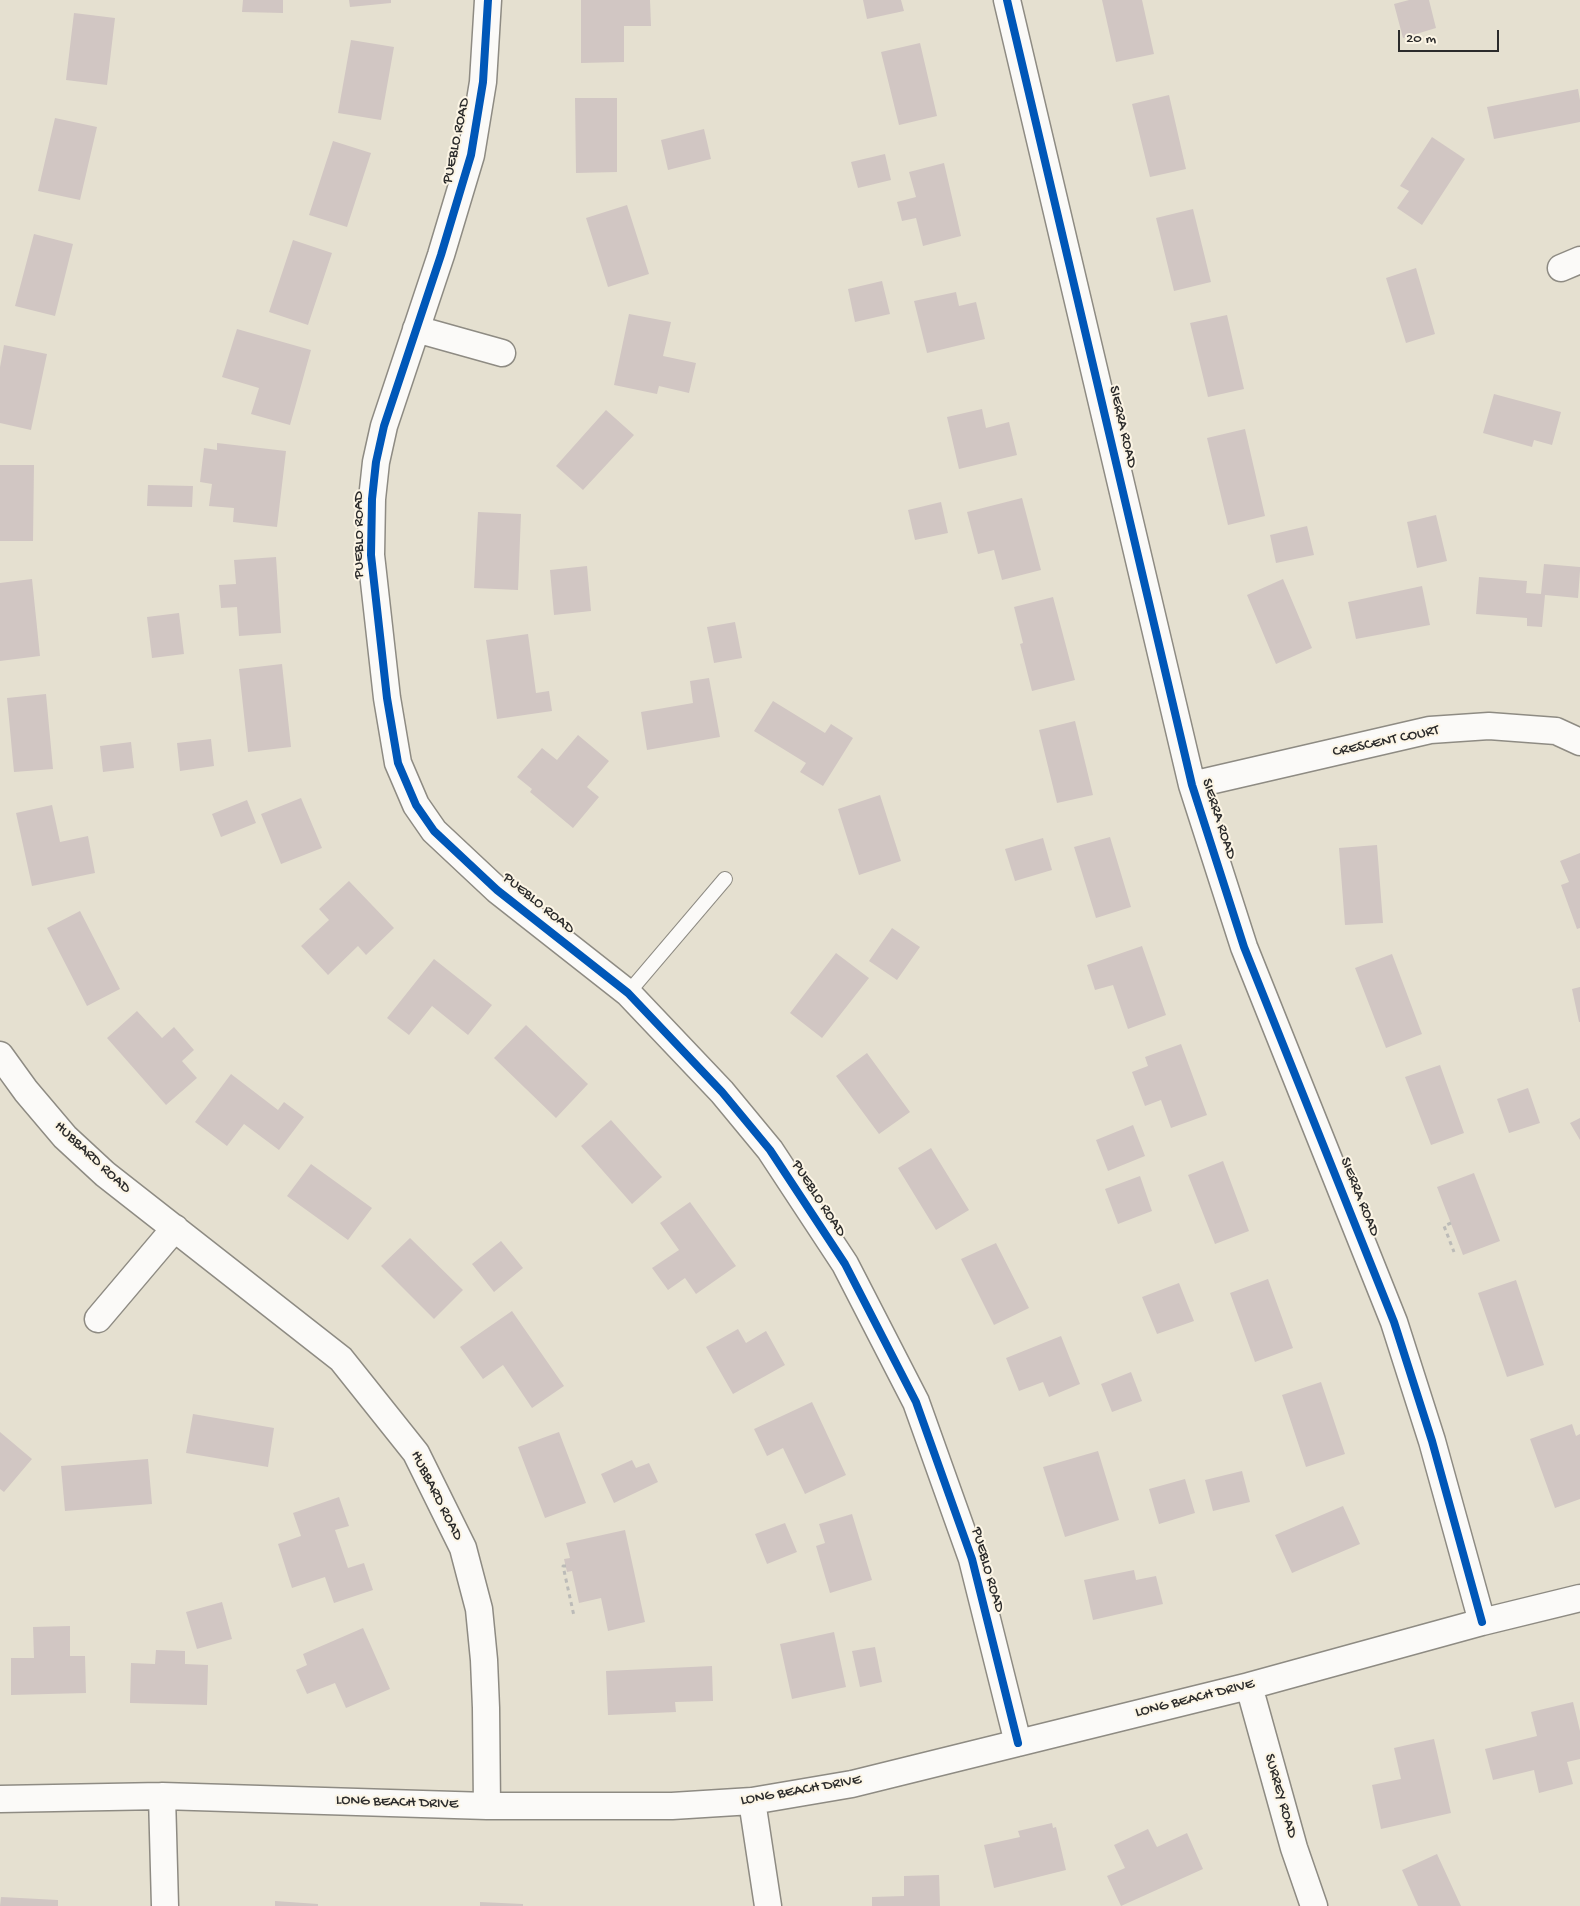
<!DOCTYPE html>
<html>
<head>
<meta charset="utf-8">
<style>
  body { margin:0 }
  #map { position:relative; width:1580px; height:1906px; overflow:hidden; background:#e5e0d0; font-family:"Gochi Hand",sans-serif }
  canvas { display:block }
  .scale { position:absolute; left:1398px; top:30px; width:101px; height:22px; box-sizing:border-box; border:2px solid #2b2b2b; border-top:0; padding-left:6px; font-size:15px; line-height:18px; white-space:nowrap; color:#2b2b2b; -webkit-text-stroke:4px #fcf5e5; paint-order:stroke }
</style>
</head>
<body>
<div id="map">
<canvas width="1580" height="1906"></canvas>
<div class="scale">20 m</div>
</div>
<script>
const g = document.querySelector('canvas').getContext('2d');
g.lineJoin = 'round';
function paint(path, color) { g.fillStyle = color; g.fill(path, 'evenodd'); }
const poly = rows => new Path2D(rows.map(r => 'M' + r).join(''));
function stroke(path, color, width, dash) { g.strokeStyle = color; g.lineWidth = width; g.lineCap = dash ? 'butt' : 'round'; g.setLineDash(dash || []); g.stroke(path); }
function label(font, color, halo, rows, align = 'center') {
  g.font = font + ' "Gochi Hand",sans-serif'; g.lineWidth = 4; g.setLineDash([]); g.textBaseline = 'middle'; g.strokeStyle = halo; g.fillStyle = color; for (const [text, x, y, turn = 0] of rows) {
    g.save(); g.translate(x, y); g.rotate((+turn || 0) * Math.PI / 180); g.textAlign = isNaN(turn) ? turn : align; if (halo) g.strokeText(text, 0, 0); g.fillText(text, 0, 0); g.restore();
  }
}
paint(poly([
  [243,0,283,0,283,13,242,12],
  [349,0,391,0,391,3,350,7],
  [581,0,650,0,651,26,624,26,624,62,581,63],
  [863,0,901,0,904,11,867,19],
  [1102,0,1142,0,1154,54,1116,62],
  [1409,0,1429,0,1436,28,1403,38,1394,4],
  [74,13,115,18,107,85,66,80],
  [351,40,394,47,381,120,338,113],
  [920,43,937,116,899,125,881,52],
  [1578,89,1580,100,1580,122,1494,139,1487,107],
  [1169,95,1186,169,1150,177,1132,104],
  [575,98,617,98,617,172,576,173],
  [55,118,97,127,80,200,38,191],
  [704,129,711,159,668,170,661,140],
  [1432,137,1465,159,1422,225,1397,208,1409,191,1400,186],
  [333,141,371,153,347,227,309,215],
  [885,154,891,180,858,188,851,162],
  [944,163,961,236,923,246,916,218,902,221,897,202,916,197,909,172],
  [627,205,649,274,608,287,586,218],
  [1193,209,1211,282,1174,291,1156,218],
  [34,234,73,244,55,316,15,306],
  [293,240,332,253,308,325,269,312],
  [1416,268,1435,334,1406,343,1386,278],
  [882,281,890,314,855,322,848,289],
  [956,292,959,306,976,302,985,339,927,353,914,301],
  [629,314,671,322,663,356,696,363,689,393,659,386,657,394,614,385],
  [1227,315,1244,389,1208,397,1190,323],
  [237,329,311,350,290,425,251,414,259,388,222,377],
  [4,345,47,354,31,430,0,423,0,367],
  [1494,394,1561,412,1552,445,1534,440,1532,447,1483,433],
  [982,409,986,428,1009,422,1017,455,959,469,947,417],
  [606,410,634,435,583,490,556,466],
  [1245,429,1265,516,1228,525,1207,438],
  [217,443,286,451,277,527,233,522,234,508,209,506,212,484,200,482,204,448,217,450],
  [0,465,34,465,33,541,0,541],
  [148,485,193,486,192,507,147,506],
  [1022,498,1041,570,1002,580,994,550,978,554,967,512],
  [941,502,948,533,915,540,908,510],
  [478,512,521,514,518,590,474,588],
  [1436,515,1447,561,1417,568,1407,522],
  [1307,526,1314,555,1276,563,1270,535],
  [276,557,281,633,239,636,237,607,221,608,219,585,236,584,234,560],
  [1544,564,1580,567,1580,571,1578,598,1545,595,1542,627,1527,626,1527,618,1476,614,1479,577,1527,581,1526,593,1541,594],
  [587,566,591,611,554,615,550,570],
  [32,579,40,656,0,661,0,583],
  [1283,579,1312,648,1276,664,1247,595],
  [1422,586,1430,625,1356,639,1348,602],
  [1053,597,1075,680,1032,691,1020,644,1023,643,1014,607],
  [179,613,184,654,152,658,147,617],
  [735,622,742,658,714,663,707,627],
  [528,634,536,693,549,691,552,711,497,719,486,640],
  [282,664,291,747,248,752,239,669],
  [709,678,720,737,647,750,641,712,693,703,690,681],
  [46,694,53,769,14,772,7,698],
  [773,701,825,733,831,724,853,738,823,786,800,772,806,763,754,731],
  [1075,721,1093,795,1057,803,1039,730],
  [578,735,609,761,587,787,599,797,573,828,530,792,532,789,517,777,542,748,557,760],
  [211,739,214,766,180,771,177,743],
  [131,742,134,768,103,772,100,746],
  [880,795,901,861,859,875,838,809],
  [301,798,322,848,281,864,261,814],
  [247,800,256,823,221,837,212,814],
  [52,805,60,842,88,836,95,873,32,886,16,813],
  [1110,837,1131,907,1096,918,1074,847],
  [1043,838,1052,870,1015,881,1005,849],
  [1377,845,1383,923,1345,925,1339,848],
  [1580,853,1580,928,1577,929,1561,885,1569,882,1560,861],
  [349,881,394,928,366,955,358,946,328,975,301,946,329,920,319,909],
  [80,911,120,989,87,1006,47,928],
  [892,928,920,947,897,980,869,961],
  [1142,946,1166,1015,1128,1029,1113,985,1095,990,1087,965],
  [836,953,869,978,822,1038,790,1013],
  [1392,954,1422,1034,1386,1048,1355,968],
  [434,959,492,1005,468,1035,432,1006,409,1035,387,1018],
  [1580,987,1580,1022,1579,1022,1572,989],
  [137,1011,162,1038,174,1027,194,1050,182,1061,197,1078,166,1105,107,1038],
  [526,1025,588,1084,556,1118,494,1058],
  [1181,1044,1207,1115,1171,1128,1161,1100,1145,1106,1132,1072,1148,1066,1145,1057],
  [867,1053,910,1112,879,1134,836,1076],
  [1440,1065,1464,1133,1431,1145,1405,1077],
  [231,1074,278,1110,284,1102,304,1117,279,1150,244,1124,227,1146,195,1122],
  [1528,1088,1540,1123,1509,1133,1497,1099],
  [1580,1118,1580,1140,1570,1123],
  [611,1120,662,1177,632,1204,581,1146],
  [1133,1125,1145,1156,1108,1171,1096,1140],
  [931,1148,969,1210,936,1230,898,1168],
  [1223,1161,1249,1231,1215,1244,1188,1175],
  [311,1164,372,1208,348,1240,287,1196],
  [1474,1173,1500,1241,1463,1255,1437,1187],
  [1140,1176,1152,1211,1118,1224,1105,1189],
  [690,1202,736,1266,696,1294,685,1278,668,1290,652,1268,679,1250,660,1223],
  [410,1238,463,1290,434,1319,381,1266],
  [501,1241,523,1268,494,1292,472,1264],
  [996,1243,1029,1308,994,1325,961,1259],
  [1268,1279,1293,1348,1255,1362,1230,1293],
  [1516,1280,1544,1365,1507,1377,1478,1293],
  [1179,1283,1194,1321,1157,1334,1142,1297],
  [512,1311,564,1386,532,1408,503,1365,483,1379,460,1347],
  [738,1329,746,1343,766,1331,785,1365,733,1394,706,1347],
  [1061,1336,1080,1384,1049,1397,1043,1382,1019,1391,1006,1358],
  [1131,1372,1142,1401,1112,1412,1101,1384],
  [1321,1382,1345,1454,1306,1467,1282,1395],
  [812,1402,846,1475,805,1494,783,1448,767,1456,754,1429],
  [193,1414,274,1428,268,1467,186,1453],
  [1572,1424,1576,1436,1580,1434,1580,1499,1555,1508,1530,1439],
  [0,1432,32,1459,4,1492,0,1489],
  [559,1432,586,1503,545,1518,518,1447],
  [1098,1451,1119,1520,1065,1537,1043,1467],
  [148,1459,152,1504,65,1511,61,1466],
  [632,1460,636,1468,649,1463,658,1482,614,1503,601,1474],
  [1242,1471,1250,1502,1213,1511,1205,1480],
  [1185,1479,1195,1513,1159,1524,1149,1489],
  [339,1497,349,1526,335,1530,348,1568,364,1563,373,1590,334,1603,325,1577,292,1588,278,1544,301,1536,293,1513],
  [1343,1506,1360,1544,1292,1573,1275,1535],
  [852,1514,872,1580,830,1593,816,1546,825,1543,819,1524],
  [785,1523,797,1552,767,1564,755,1534],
  [625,1530,645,1622,608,1631,601,1598,579,1603,572,1571,567,1572,564,1559,570,1558,566,1543],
  [1134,1570,1136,1580,1156,1576,1163,1604,1093,1620,1084,1580],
  [222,1602,232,1639,197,1649,186,1612],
  [70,1626,70,1656,85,1656,86,1693,11,1695,11,1658,34,1658,33,1627],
  [363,1628,390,1689,346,1708,335,1683,307,1694,296,1670,307,1665,303,1654],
  [834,1632,846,1687,792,1699,780,1644],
  [875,1647,882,1682,860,1687,852,1651],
  [156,1650,185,1651,185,1664,208,1665,207,1705,130,1703,131,1663,155,1664],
  [712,1666,713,1701,675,1702,676,1712,608,1715,606,1671],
  [1573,1702,1580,1731,1580,1759,1567,1762,1573,1784,1539,1793,1534,1770,1493,1780,1485,1749,1537,1736,1531,1712],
  [1434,1739,1451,1813,1381,1829,1372,1785,1401,1779,1394,1748],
  [1052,1823,1053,1828,1056,1827,1066,1870,994,1888,984,1845,1020,1837,1018,1831],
  [1148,1829,1157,1847,1187,1833,1203,1869,1121,1906,1107,1876,1125,1868,1114,1845],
  [1437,1854,1461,1906,1418,1906,1402,1870],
  [939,1875,940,1906,872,1906,872,1897,904,1896,904,1876],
  [1,1897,58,1900,58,1906,0,1906],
  [275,1901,318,1904,318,1906,275,1906],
  [480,1902,523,1904,523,1906,480,1906]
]), '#d1c6c3');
const lane = poly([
  [628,993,725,879]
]);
const street = poly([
  [488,0,483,82,471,155,441,255,384,426,376,462,372,499,371,555,387,698,398,763,416,805,434,831,497,890,628,993,722,1092,770,1150,845,1264,916,1402,972,1559,1018,1743],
  [1007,0,1192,785,1244,947,1394,1322,1432,1441,1482,1622],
  [1561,268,1580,260],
  [416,329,502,353],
  [1192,785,1430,730,1489,726,1556,731,1580,742],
  [0,1055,26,1091,65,1137,105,1174,341,1359,416,1453,463,1548,479,1609,484,1660,486,1708,487,1806],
  [98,1319,175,1228],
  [1249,1686,1294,1848,1314,1906],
  [162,1796,165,1906],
  [0,1799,162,1796,487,1806,672,1806,752,1801,852,1784,1018,1743,1249,1686,1482,1622,1580,1598],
  [752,1801,768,1906]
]);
stroke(lane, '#8e8b83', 16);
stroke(street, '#8e8b83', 29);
stroke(poly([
  [1451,1223,1444,1226,1454,1252],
  [566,1566,563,1566,574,1616]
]), '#bcbbb8', 3, [4, 4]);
stroke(lane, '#fbfaf8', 14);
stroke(street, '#fbfaf8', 26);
stroke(poly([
  [488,0,483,82,471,155,441,255,384,426,376,462,372,499,371,555,387,698,398,763,416,805,434,831,497,890,628,993,722,1092,770,1150,845,1264,916,1402,972,1559,1018,1743],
  [1007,0,1192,785,1244,947,1394,1322,1432,1441,1482,1622]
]), '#0057b8', 8);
label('15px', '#2b2b2b', '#fcf5e5', [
  ["PUEBLO ROAD",457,141,-78],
  ["SIERRA ROAD",1122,427,77],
  ["PUEBLO ROAD",360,535,-90],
  ["CRESCENT COURT",1386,742,-12],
  ["SIERRA ROAD",1218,819,72],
  ["PUEBLO ROAD",538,904,39],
  ["HUBBARD ROAD",92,1158,43],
  ["SIERRA ROAD",1359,1197,68],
  ["PUEBLO ROAD",818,1199,57],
  ["HUBBARD ROAD",436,1496,63],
  ["PUEBLO ROAD",987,1570,74],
  ["LONG BEACH DRIVE",1195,1699,-14],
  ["LONG BEACH DRIVE",801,1791,-10],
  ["SURREY ROAD",1280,1796,74],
  ["LONG BEACH DRIVE",397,1803,2]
]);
</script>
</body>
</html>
